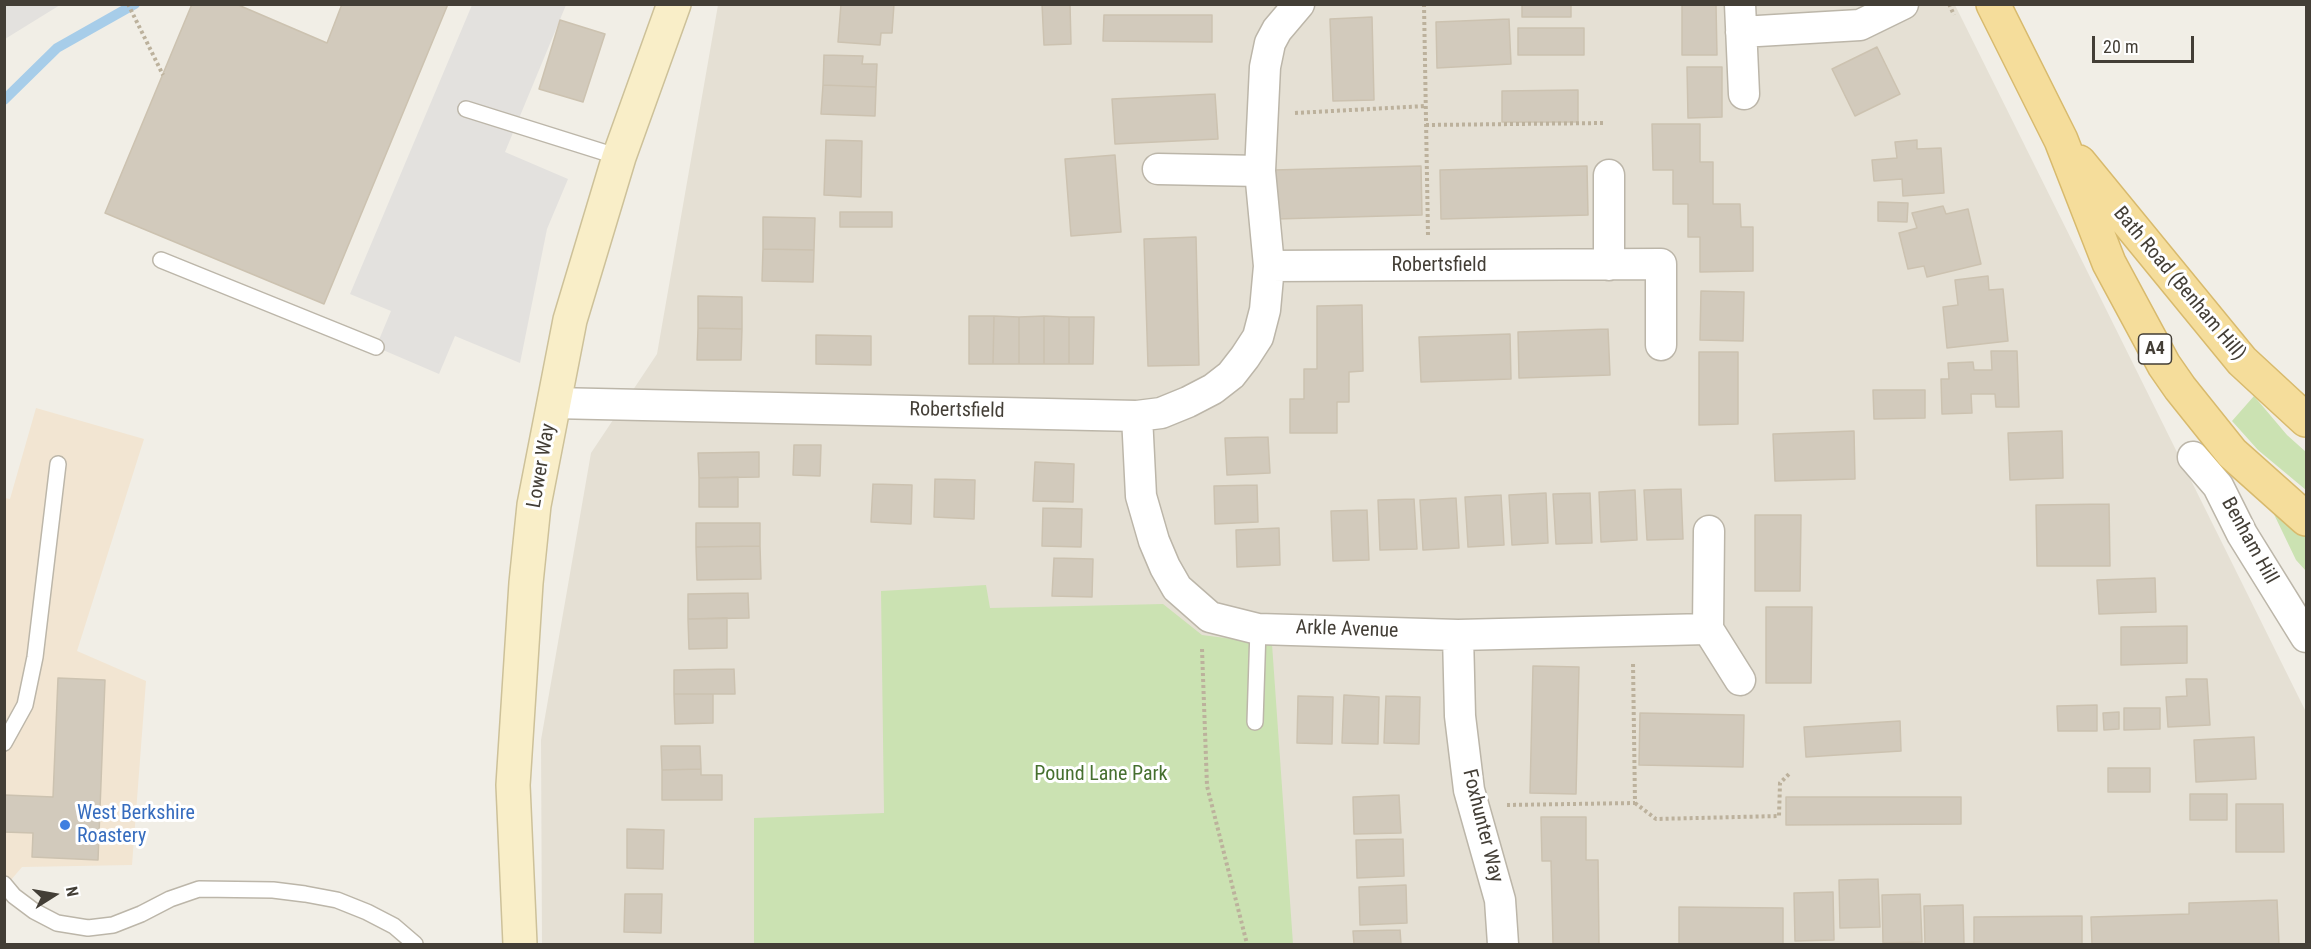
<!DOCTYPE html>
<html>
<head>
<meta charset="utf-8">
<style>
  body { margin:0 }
  #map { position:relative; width:2311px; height:949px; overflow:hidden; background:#f1eee6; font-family:"Roboto Condensed",sans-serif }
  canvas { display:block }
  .frame { position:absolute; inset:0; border:6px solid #433e36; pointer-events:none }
  .north { position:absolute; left:24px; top:865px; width:60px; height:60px; -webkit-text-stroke:4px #fff; paint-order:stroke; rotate:79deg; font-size:16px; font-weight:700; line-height:24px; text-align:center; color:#433e36 }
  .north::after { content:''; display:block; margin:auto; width:21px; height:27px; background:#433e36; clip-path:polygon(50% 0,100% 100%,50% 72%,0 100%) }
  .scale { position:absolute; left:2092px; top:36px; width:102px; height:27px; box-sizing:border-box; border:3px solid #433e36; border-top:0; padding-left:8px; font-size:18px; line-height:21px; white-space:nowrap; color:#433e36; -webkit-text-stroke:4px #fff; paint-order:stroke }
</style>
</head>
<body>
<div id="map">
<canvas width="2311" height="949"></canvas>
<div class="frame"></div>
<div class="north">N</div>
<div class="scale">20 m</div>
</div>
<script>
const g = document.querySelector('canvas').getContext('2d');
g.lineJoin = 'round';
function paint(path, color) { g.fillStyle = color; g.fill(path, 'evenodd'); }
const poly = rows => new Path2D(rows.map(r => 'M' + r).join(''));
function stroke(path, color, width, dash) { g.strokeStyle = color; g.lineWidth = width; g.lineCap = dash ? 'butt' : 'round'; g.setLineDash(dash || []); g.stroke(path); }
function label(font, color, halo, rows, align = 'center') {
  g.font = font + ' "Roboto Condensed",sans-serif'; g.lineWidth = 6; g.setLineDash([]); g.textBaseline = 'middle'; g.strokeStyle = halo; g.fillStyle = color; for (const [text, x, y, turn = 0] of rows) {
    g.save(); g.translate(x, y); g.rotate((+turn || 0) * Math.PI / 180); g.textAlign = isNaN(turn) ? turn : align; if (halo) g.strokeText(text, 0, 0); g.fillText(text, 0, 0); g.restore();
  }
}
paint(poly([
  [718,5,1955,5,2306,712,2306,944,542,944,541,740,591,453,657,354]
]), '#e5e0d4');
paint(poly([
  [36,408,144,439,77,651,146,681,132,865,22,867,5,887,5,498,10,499]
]), '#f2e5d2');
paint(poly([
  [2254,396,2287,435,2306,452,2306,490,2258,450,2232,421],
  [2270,506,2306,535,2306,571,2296,560],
  [986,585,990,608,1163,604,1202,635,1272,644,1293,944,754,944,754,818,884,813,881,591]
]), '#cbe2b2');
paint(poly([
  [5,4,60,4,60,5,5,39],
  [472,5,566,5,505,152,568,179,547,229,520,363,455,336,439,374,376,347,391,311,350,294]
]), '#e3e1de');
stroke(poly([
  [4,100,57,48,135,4]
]), '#a7cde9', 10);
const building = poly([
  [192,4,236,4,327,43,342,4,448,4,324,304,105,213,192,4],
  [841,4,894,4,892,33,881,33,880,45,838,42,841,4],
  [1042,4,1070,4,1071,44,1044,45,1042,4],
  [1522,4,1571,4,1571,17,1522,17,1522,4],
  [1682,5,1716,5,1717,55,1682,55,1682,5],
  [1104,15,1212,15,1212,42,1103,41,1104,15],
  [1372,17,1374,100,1333,101,1330,19,1372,17],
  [1509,19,1511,64,1437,68,1436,22,1509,19],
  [560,20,605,34,583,102,539,89,560,20],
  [1518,28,1584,28,1584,55,1518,55,1518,28],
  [1877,47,1900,94,1855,116,1832,69,1877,47],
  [824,55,863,56,862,64,877,64,876,87,823,85,824,55],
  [1687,67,1722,67,1722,117,1688,118,1687,67],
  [823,85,876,87,875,116,821,114,823,85],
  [1578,90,1578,122,1502,122,1502,91,1578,90],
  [1215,94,1218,139,1115,144,1112,99,1215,94],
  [1652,124,1700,124,1700,162,1713,162,1713,204,1740,204,1741,227,1753,227,1753,271,1700,272,1700,237,1688,237,1688,204,1673,204,1673,170,1653,170,1652,124],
  [826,140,862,141,861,197,824,195,826,140],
  [1917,140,1917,149,1941,148,1944,193,1903,196,1902,179,1874,181,1872,160,1897,158,1895,142,1917,140],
  [1115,155,1121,232,1071,236,1065,159,1115,155],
  [1421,166,1422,215,1276,219,1274,170,1421,166],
  [1587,166,1588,215,1441,219,1440,170,1587,166],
  [1878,202,1908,203,1907,222,1878,221,1878,202],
  [1943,206,1946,214,1968,209,1981,264,1927,277,1924,266,1908,269,1899,233,1917,228,1912,213,1943,206],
  [840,212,892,212,892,227,840,227,840,212],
  [763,217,815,218,814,250,763,249,763,217],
  [1196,237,1199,365,1148,366,1144,239,1196,237],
  [763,249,814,250,813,282,762,281,763,249],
  [1988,276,1989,290,2003,289,2008,341,1947,348,1943,307,1958,305,1955,280,1988,276],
  [1701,291,1744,292,1743,341,1700,340,1701,291],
  [698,296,742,297,742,329,698,328,698,296],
  [1362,305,1363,371,1349,372,1349,402,1337,402,1337,433,1290,433,1290,399,1304,399,1304,369,1317,369,1317,306,1362,305],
  [969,316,994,316,993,364,969,364,969,316],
  [994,316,1019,317,1019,364,993,364,994,316],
  [1044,316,1044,364,1019,364,1019,317,1044,316],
  [1044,316,1069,317,1069,364,1044,364,1044,316],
  [1069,317,1094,317,1093,364,1069,364,1069,317],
  [698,328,742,329,741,360,697,360,698,328],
  [1608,329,1610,375,1519,378,1518,332,1608,329],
  [1510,334,1511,379,1421,382,1419,337,1510,334],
  [816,335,871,336,871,365,816,364,816,335],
  [1991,351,2017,351,2019,407,1996,407,1995,394,1971,394,1972,413,1942,414,1941,379,1949,379,1948,363,1973,362,1974,370,1992,370,1991,351],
  [1699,352,1738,352,1738,424,1699,425,1699,352],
  [1873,390,1925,390,1925,418,1874,419,1873,390],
  [1854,431,1855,479,1775,481,1773,434,1854,431],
  [2062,431,2063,478,2010,480,2008,433,2062,431],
  [1268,437,1270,473,1227,475,1225,438,1268,437],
  [794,445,821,445,820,476,793,475,794,445],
  [759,452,759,477,699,478,698,453,759,452],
  [1035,462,1074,464,1073,502,1033,501,1035,462],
  [738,477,738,507,699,507,699,478,738,477],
  [935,479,975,480,974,519,934,517,935,479],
  [873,484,912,485,911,524,871,522,873,484],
  [1257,485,1258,522,1215,524,1214,486,1257,485],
  [1681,489,1683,539,1647,540,1644,490,1681,489],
  [1635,490,1637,540,1601,542,1599,492,1635,490],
  [1546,493,1548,543,1512,545,1509,495,1546,493],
  [1590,493,1592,543,1556,544,1553,494,1590,493],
  [1501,495,1504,545,1468,547,1465,497,1501,495],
  [1456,498,1459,548,1423,550,1420,500,1456,498],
  [1414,499,1417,549,1380,550,1378,500,1414,499],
  [2109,504,2110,566,2037,566,2036,505,2109,504],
  [1043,508,1082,509,1081,547,1042,546,1043,508],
  [1367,510,1369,560,1333,561,1331,511,1367,510],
  [1755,515,1801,515,1800,591,1755,591,1755,515],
  [696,523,760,523,760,546,696,547,696,523],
  [1279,528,1280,565,1237,567,1236,530,1279,528],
  [760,546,761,579,697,580,696,547,760,546],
  [1054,558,1093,559,1092,597,1052,596,1054,558],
  [2155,578,2156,612,2099,614,2097,580,2155,578],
  [748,593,749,618,688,619,688,594,748,593],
  [1766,607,1812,607,1811,683,1766,683,1766,607],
  [727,618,727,648,689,649,688,619,727,618],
  [2187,626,2187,663,2121,665,2121,627,2187,626],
  [1533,666,1579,667,1576,794,1530,793,1533,666],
  [734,669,735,694,674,694,674,670,734,669],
  [58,678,105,680,98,860,32,857,33,833,4,832,5,795,53,797,58,678],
  [2186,679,2207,679,2210,725,2168,727,2166,697,2187,696,2186,679],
  [674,694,713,694,713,723,675,724,674,694],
  [1344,695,1379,697,1378,744,1342,743,1344,695],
  [1298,696,1333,697,1332,744,1297,743,1298,696],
  [1386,696,1420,697,1419,744,1384,743,1386,696],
  [2097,705,2097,731,2058,731,2057,706,2097,705],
  [2124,708,2160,708,2160,729,2124,730,2124,708],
  [2119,712,2119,729,2104,730,2103,713,2119,712],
  [1640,713,1744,715,1743,767,1639,765,1640,713],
  [1900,721,1901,751,1806,757,1804,727,1900,721],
  [2254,737,2256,779,2196,782,2194,740,2254,737],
  [661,746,700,746,701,769,662,770,661,746],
  [2108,768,2150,768,2150,792,2108,792,2108,768],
  [701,769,701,775,722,775,722,800,662,800,662,770,701,769],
  [2190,794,2227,794,2227,820,2190,820,2190,794],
  [1399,795,1401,833,1354,834,1353,797,1399,795],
  [1786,797,1961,797,1961,824,1786,825,1786,797],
  [2236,804,2283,804,2284,852,2236,852,2236,804],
  [1541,817,1586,817,1586,860,1598,860,1599,944,1553,944,1551,861,1542,861,1541,817],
  [627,829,664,830,663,869,627,868,627,829],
  [1403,839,1404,876,1357,878,1356,840,1403,839],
  [1878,879,1880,927,1840,928,1839,880,1878,879],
  [1406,885,1407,923,1360,925,1359,887,1406,885],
  [1833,892,1834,940,1795,941,1794,893,1833,892],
  [625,894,662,894,661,933,624,932,625,894],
  [1920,894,1922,942,1883,943,1882,895,1920,894],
  [2277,900,2279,944,2092,944,2091,917,2189,914,2189,903,2277,900],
  [1963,905,1964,944,1925,944,1924,906,1963,905],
  [1679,907,1783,908,1783,944,1679,944,1679,907],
  [2082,916,2082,944,1974,944,1974,917,2082,916],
  [1400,930,1401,944,1354,944,1353,931,1400,930]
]);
paint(building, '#d2cabc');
stroke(building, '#ccc2b0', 1.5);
const lane = poly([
  [466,109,619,157],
  [161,260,376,347],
  [1255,722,1258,629],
  [4,743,25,705,35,657,58,464],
  [4,884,14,896,34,911,57,923,88,928,113,925,141,914,170,899,199,889,273,890,305,894,337,900,367,912,394,926,415,944]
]);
const street = poly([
  [1740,4,1744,94],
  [1741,32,1860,25,1903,4],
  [1158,169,1260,171],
  [1609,175,1609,265],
  [1269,266,1661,264,1661,345],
  [553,403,1137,416,1161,413,1188,402,1213,389,1231,375,1245,357,1258,337,1265,310,1269,266,1260,171,1265,67,1270,43,1277,30,1299,4],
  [1137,416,1141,496,1154,541,1165,567,1177,588,1210,617,1258,629,1458,635,1708,629,1740,680],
  [2193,457,2218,486,2242,534,2306,637],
  [1708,629,1709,531],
  [1458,635,1460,716,1469,790,1500,900,1503,944]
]);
const secondary = poly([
  [520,944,513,785,526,583,534,505,570,320,619,157,674,4]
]);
const primary = poly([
  [1993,4,2061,140,2109,263,2164,365,2180,388,2232,453,2306,519],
  [2079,162,2242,361,2306,420]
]);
stroke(lane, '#bcb6a9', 18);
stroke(street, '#bcb6a9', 33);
stroke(secondary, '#cdc199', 36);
stroke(primary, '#d8ba6d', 36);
stroke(poly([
  [128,4,163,75],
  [1424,4,1428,235],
  [1949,4,1954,15],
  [1295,113,1426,106],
  [1426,125,1605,123],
  [1202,649,1207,786,1247,944],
  [1635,803,1656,819,1779,816,1780,783,1790,773],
  [1507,805,1635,803,1633,662]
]), '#bcb19c', 4, [3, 3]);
stroke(lane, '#fff', 15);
stroke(street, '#fff', 30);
stroke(secondary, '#f9eec8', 33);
stroke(primary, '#f5dd9b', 33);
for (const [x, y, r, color] of [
  [65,825,6,"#3f7fe0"]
]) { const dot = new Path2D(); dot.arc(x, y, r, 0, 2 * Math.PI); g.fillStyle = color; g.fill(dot); stroke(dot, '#fff', 2); }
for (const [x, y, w] of [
  [2155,349,33]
]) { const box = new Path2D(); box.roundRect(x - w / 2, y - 15, w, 30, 4.5); g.fillStyle = '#fff'; g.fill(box); stroke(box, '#433e36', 1.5); }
label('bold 18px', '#433e36', null, [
  ["A4",2155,349]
]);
label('20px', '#433e36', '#fff', [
  ["Robertsfield",1439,266],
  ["Bath Road (Benham Hill)",2179,284,50],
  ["Robertsfield",957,411,1],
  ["Lower Way",542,466,-80],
  ["Benham Hill",2249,541,61],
  ["Arkle Avenue",1347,630,2],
  ["Foxhunter Way",1482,826,76]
]);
label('20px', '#46702f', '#fff', [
  ["Pound Lane Park",1101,775]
]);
label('20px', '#366cbe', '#fff', [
  ["West Berkshire",77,814],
  ["Roastery",77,837]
], 'left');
</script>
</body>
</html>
